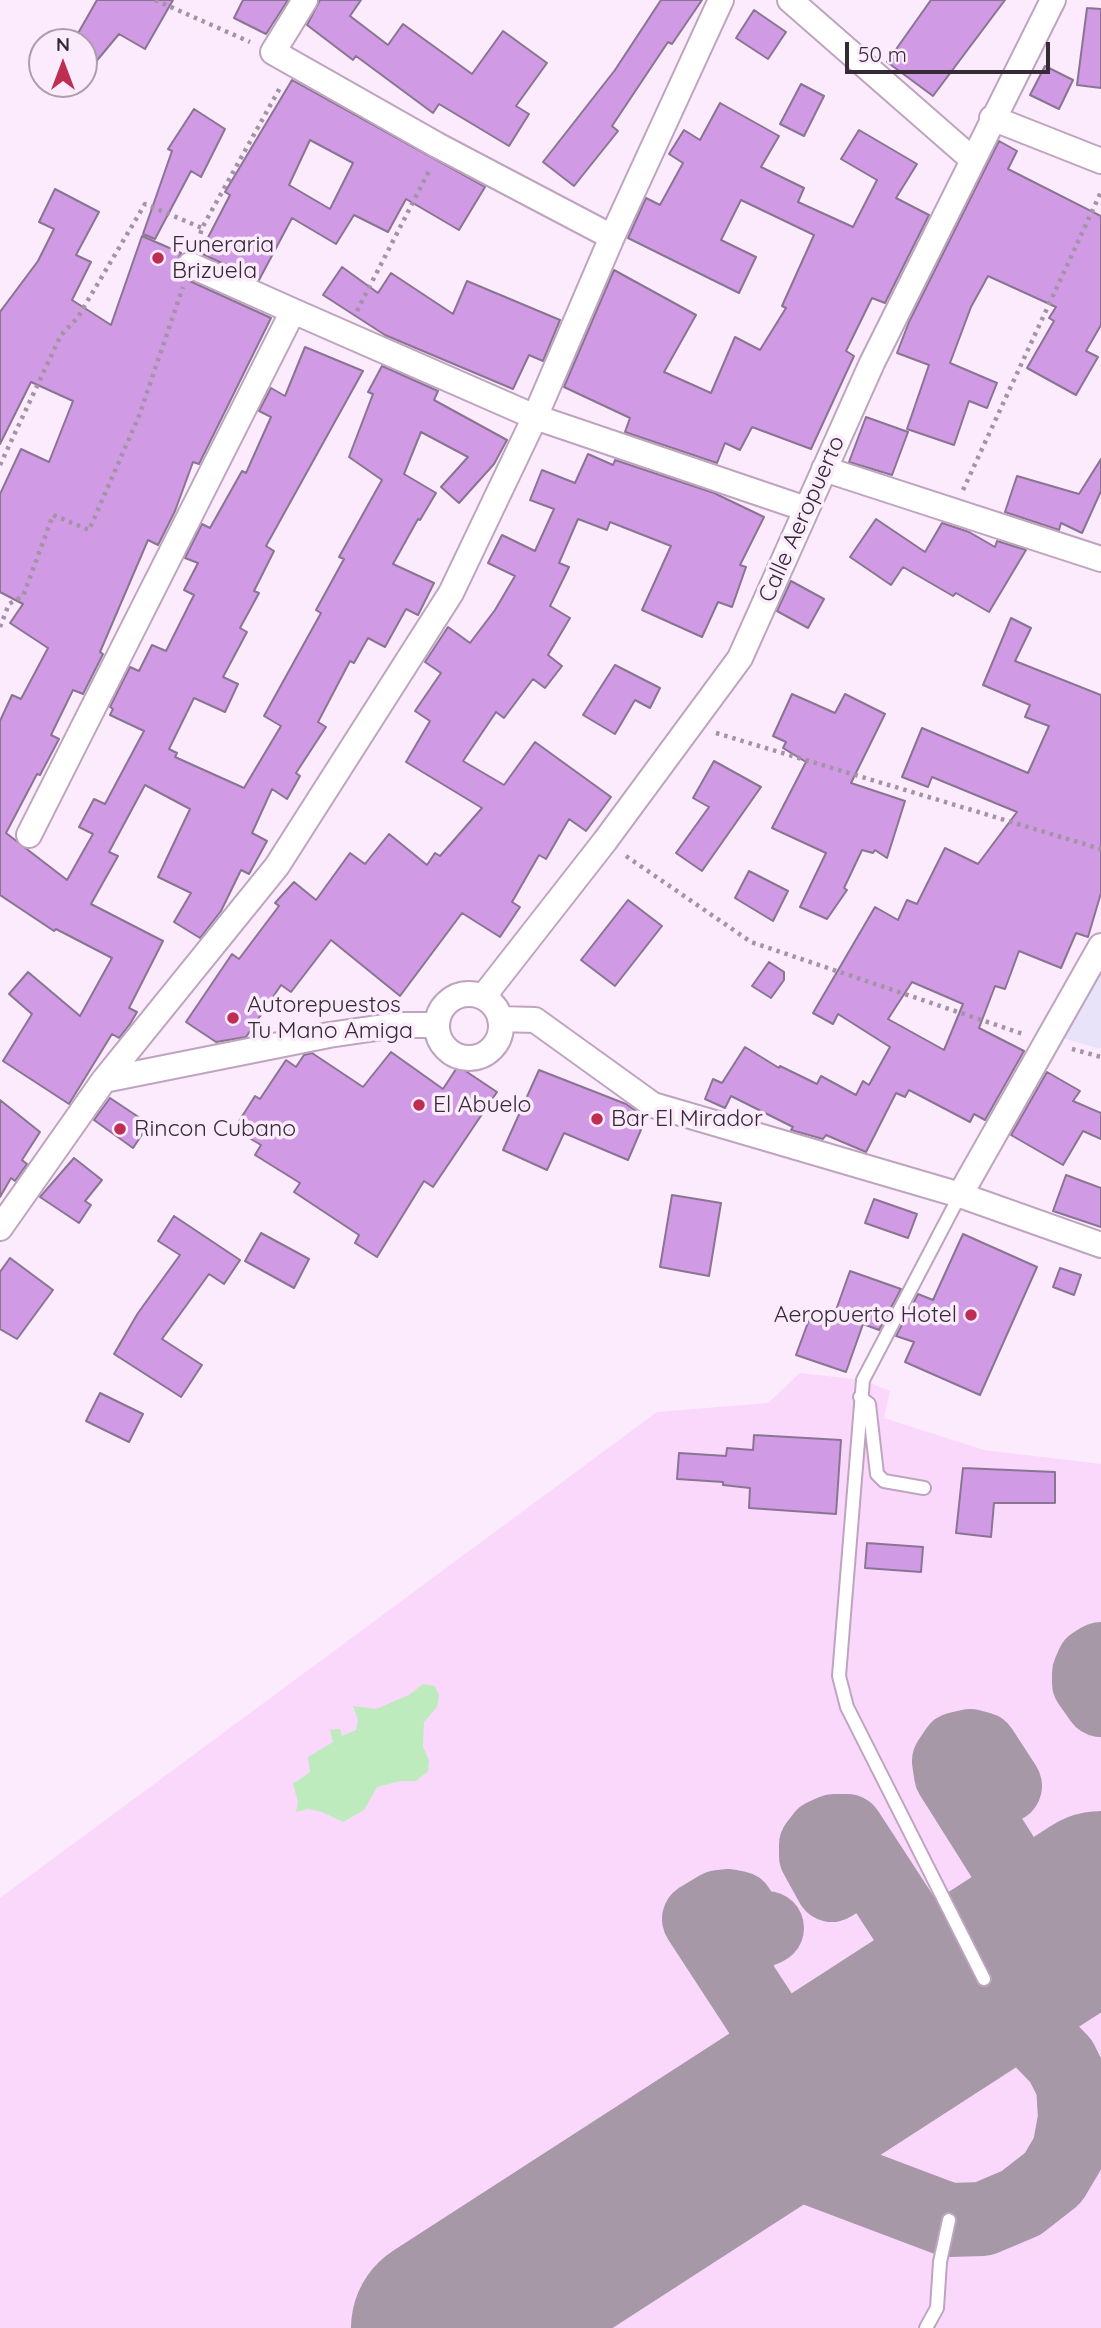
<!DOCTYPE html>
<html>
<head>
<meta charset="utf-8">
<style>
  body { margin:0 }
  #map { position:relative; width:1101px; height:2328px; overflow:hidden; background:#fbebfc; font-family:Quicksand,sans-serif }
  canvas { display:block }
  .north { position:absolute; left:28px; top:28px; width:70px; height:70px; box-sizing:border-box; background:#fbebfc; border:2px solid #ac9ead; border-radius:50%; rotate:0deg; font-size:19px; font-weight:700; line-height:28px; text-align:center; color:#352a36 }
  .north::after { content:''; display:block; margin:auto; width:24px; height:32px; background:#be2e53; clip-path:polygon(50% 0,100% 100%,50% 72%,0 100%) }
  .scale { position:absolute; left:845px; top:42px; width:205px; height:32px; box-sizing:border-box; border:4px solid #352a36; border-top:0; padding-left:9px; font-size:21px; line-height:24px; white-space:nowrap; color:#352a36; -webkit-text-stroke:5px #fbebfc; paint-order:stroke }
</style>
</head>
<body>
<div id="map">
<canvas width="1101" height="2328"></canvas>
<div class="north">N</div>
<div class="scale">50 m</div>
</div>
<script>
const g = document.querySelector('canvas').getContext('2d');
g.lineJoin = 'round';
function paint(path, color) { g.fillStyle = color; g.fill(path, 'evenodd'); }
const poly = rows => new Path2D(rows.map(r => 'M' + r).join(''));
function stroke(path, color, width, dash) { g.strokeStyle = color; g.lineWidth = width; g.lineCap = dash ? 'butt' : 'round'; g.setLineDash(dash || []); g.stroke(path); }
function label(font, color, halo, rows, align = 'center') {
  g.font = font + ' Quicksand,sans-serif'; g.lineWidth = 7; g.setLineDash([]); g.textBaseline = 'middle'; g.strokeStyle = halo; g.fillStyle = color; for (const [text, x, y, turn = 0] of rows) {
    g.save(); g.translate(x, y); g.rotate((+turn || 0) * Math.PI / 180); g.textAlign = isNaN(turn) ? turn : align; if (halo) g.strokeText(text, 0, 0); g.fillText(text, 0, 0); g.restore();
  }
}
paint(poly([
  [800,1373,863,1380,890,1391,884,1418,984,1450,1101,1464,1101,2328,0,2328,0,1898,657,1412,768,1403]
]), '#fad8fc');
paint(poly([
  [1101,961,1101,1049,1062,1038]
]), '#e9e3f9');
paint(poly([
  [423,1684,435,1686,439,1696,437,1707,424,1722,423,1747,429,1760,428,1771,416,1781,400,1781,377,1787,364,1810,343,1822,322,1812,308,1809,296,1812,298,1802,293,1784,310,1772,308,1757,333,1742,330,1730,340,1729,342,1736,356,1730,358,1720,353,1706,376,1709,409,1695]
]), '#bdebbd');
stroke(poly([
  [1101,1659,1093,1664,1089,1673,1089,1683,1101,1700],
  [846,1876,832,1885,816,1856,816,1845,823,1836,834,1831,847,1831,929,1957,931,1978,927,2001,918,2022],
  [1001,1968,1019,1938,1025,1905,1019,1883,951,1775,949,1761,957,1749,970,1746,981,1749,1005,1786],
  [761,2123,782,2101,787,2089,789,2069,785,2051,699,1919,719,1907,728,1906,738,1908,753,1934,767,1928],
  [713,2154,763,2154,790,2160,949,2220,983,2219,1021,2203,1053,2178,1069,2151,1075,2118,1073,2085,1061,2061,1037,2036,1009,2018,985,2011,955,2012,894,2037]
]), '#a698a7', 74);
stroke(poly([
  [443,2328,1101,1903]
]), '#a698a7', 184);
const building = poly([
  [97,0,173,0,145,49,119,34,84,76,84,42,73,42,97,0],
  [243,0,288,0,266,34,234,18,243,0],
  [320,0,361,0,350,16,388,45,403,24,472,74,503,31,547,63,516,106,529,114,509,146,439,104,433,113,356,56,353,60,307,25,320,0],
  [661,0,702,0,672,44,668,42,612,126,618,131,574,186,543,162,615,70,661,0],
  [931,0,1005,0,933,96,887,62,931,0],
  [1087,8,1101,9,1101,88,1077,85,1087,8],
  [754,10,786,32,768,59,736,38,754,10],
  [1045,66,1073,80,1059,109,1030,95,1045,66],
  [292,80,485,187,459,230,406,199,388,232,354,215,336,244,292,218,259,280,200,253,230,195,225,192,292,80],
  [310,140,353,163,330,209,289,185,310,140],
  [801,84,824,96,804,136,780,124,801,84],
  [720,103,779,136,761,167,804,188,798,202,853,227,877,180,841,159,859,130,917,164,896,198,929,215,885,303,872,298,846,351,854,356,811,449,752,427,740,450,725,443,717,463,625,432,630,418,564,387,614,270,696,315,664,372,711,393,735,337,760,350,786,308,782,306,814,235,741,200,721,240,756,257,739,293,628,238,646,198,660,205,683,163,669,154,684,130,700,140,720,103],
  [194,109,225,129,201,177,191,171,155,239,143,234,172,151,168,149,194,109],
  [999,141,1017,151,1008,169,1101,216,1101,325,1086,351,1098,357,1076,395,1027,368,1054,321,1049,318,1056,307,988,276,971,307,950,363,997,383,987,408,969,401,954,445,907,429,929,365,897,353,909,322,999,141],
  [55,189,99,212,76,255,91,262,72,300,111,325,142,236,181,253,175,266,183,278,271,318,199,464,193,462,175,511,158,545,148,540,100,652,103,654,83,694,73,690,51,735,59,739,40,775,37,774,6,833,67,880,93,834,79,827,94,799,105,804,144,731,110,715,113,709,110,707,130,667,139,671,152,645,166,651,194,595,184,590,198,563,185,558,202,524,210,528,242,471,246,473,271,417,259,411,271,388,285,396,305,347,363,371,266,546,274,551,254,591,259,593,240,628,247,632,223,677,238,684,225,712,194,698,169,749,177,753,175,757,244,788,281,726,264,716,321,613,316,610,344,559,339,557,382,480,349,457,373,394,368,392,382,366,438,391,434,400,507,440,494,464,459,503,441,487,468,457,421,432,404,474,436,493,420,520,418,519,393,564,434,583,418,615,406,609,385,647,368,638,354,663,350,661,318,722,326,727,296,773,300,776,287,799,272,789,252,833,267,841,249,874,241,870,221,911,200,938,174,922,191,893,158,877,190,809,145,785,109,852,118,856,91,904,163,941,129,1008,137,1012,130,1024,119,1038,112,1034,69,1104,3,1061,32,1014,9,994,28,972,80,1016,112,958,56,929,54,931,0,895,0,721,12,695,21,699,48,648,10,623,23,604,0,592,0,494,21,449,49,462,73,401,31,382,0,444,0,312,38,261,54,229,39,222,55,189],
  [342,267,378,293,391,273,453,314,467,281,560,320,543,361,529,355,513,389,385,335,323,295,342,267],
  [866,417,908,432,892,475,849,462,866,417],
  [588,454,613,465,615,460,714,493,764,517,740,565,746,567,732,607,718,602,702,637,642,610,671,546,610,522,607,530,578,519,559,563,569,567,550,606,570,618,548,655,562,666,545,688,533,679,504,718,496,712,463,761,504,785,535,742,611,797,586,831,569,819,546,859,539,855,512,902,520,907,500,937,462,913,400,996,331,940,291,992,281,985,246,1037,216,1042,186,1022,232,954,239,959,279,906,275,903,294,882,316,900,350,853,365,864,389,834,427,865,435,853,440,856,482,808,406,762,430,721,415,711,441,673,425,662,448,627,470,643,495,610,515,576,488,563,502,535,535,551,554,509,530,500,542,470,575,483,588,454],
  [1101,459,1101,491,1082,533,1061,523,1059,530,1005,512,1017,476,1079,494,1101,459],
  [876,519,925,552,942,523,969,532,995,547,997,541,1026,550,989,612,956,593,953,596,903,567,891,585,850,557,876,519],
  [791,581,824,599,808,628,777,611,791,581],
  [1011,618,1031,628,1015,661,1101,695,1101,893,1088,937,1076,933,1061,968,1019,951,1005,989,995,986,979,1028,1024,1051,985,1120,974,1114,970,1122,909,1090,905,1097,896,1093,866,1152,826,1135,823,1139,791,1130,793,1127,731,1096,725,1108,705,1099,713,1079,722,1083,745,1047,779,1068,780,1066,817,1084,821,1076,856,1095,863,1081,869,1085,890,1047,838,1014,833,1024,813,1013,875,907,898,920,907,900,917,904,945,848,978,864,1017,812,932,777,928,787,902,777,922,728,1028,773,1049,726,1025,717,1030,705,983,685,1011,618],
  [912,982,963,1004,944,1050,888,1019,912,982],
  [615,665,660,688,650,708,635,700,615,734,583,715,615,665],
  [792,694,835,713,845,694,885,714,851,783,905,801,887,858,875,850,873,853,862,850,844,888,847,890,827,919,800,907,826,853,772,828,806,762,783,748,786,742,773,736,792,694],
  [714,761,761,787,702,871,676,853,709,807,693,798,714,761],
  [749,871,788,891,773,921,735,898,749,871],
  [628,900,662,926,615,986,581,960,628,900],
  [769,962,784,972,784,980,771,998,752,986,769,962],
  [391,1052,443,1089,458,1066,497,1092,433,1187,424,1181,377,1257,355,1243,359,1235,294,1192,300,1183,255,1155,261,1145,234,1129,255,1096,260,1099,286,1060,296,1067,304,1055,312,1053,363,1087,391,1052],
  [539,1070,626,1104,646,1118,628,1160,564,1133,547,1170,503,1150,539,1070],
  [1047,1072,1080,1091,1073,1101,1101,1113,1101,1139,1083,1131,1063,1165,1011,1135,1047,1072],
  [110,1098,149,1124,133,1148,94,1120,110,1098],
  [0,1100,40,1132,22,1160,27,1164,15,1181,11,1178,0,1197,0,1100],
  [74,1158,102,1180,85,1201,91,1205,79,1223,40,1197,74,1158],
  [1066,1175,1101,1188,1101,1227,1053,1211,1066,1175],
  [672,1195,721,1203,709,1276,660,1267,672,1195],
  [874,1199,917,1214,908,1238,865,1223,874,1199],
  [174,1216,240,1260,224,1284,209,1274,162,1339,202,1365,181,1397,114,1354,138,1313,180,1255,158,1241,174,1216],
  [261,1233,309,1259,294,1288,245,1261,261,1233],
  [963,1234,1037,1267,980,1395,905,1362,914,1342,896,1336,918,1294,933,1300,963,1234],
  [10,1258,53,1290,17,1339,0,1329,0,1272,10,1258],
  [1060,1268,1081,1275,1074,1295,1053,1287,1060,1268],
  [850,1271,901,1289,879,1330,863,1324,846,1372,796,1355,810,1317,831,1324,850,1271],
  [100,1393,143,1414,129,1442,86,1421,100,1393],
  [754,1435,841,1440,836,1514,749,1508,750,1488,723,1485,723,1482,677,1479,679,1453,726,1456,727,1448,753,1450,754,1435],
  [963,1468,1055,1472,1055,1503,994,1503,991,1537,956,1533,963,1468],
  [867,1543,923,1547,921,1572,865,1568,867,1543]
]);
paint(building, '#d09ae5');
stroke(building, '#897592', 2);
const service = poly([
  [960,1195,863,1380,839,1676,847,1707,984,1979],
  [860,1397,869,1404,877,1474,884,1481,924,1488],
  [926,2328,937,2308,940,2262,949,2220]
]);
const minor = poly([
  [305,0,273,52,437,145,612,237],
  [790,0,973,160],
  [992,118,1101,161],
  [190,265,293,311],
  [824,469,1101,559],
  [29,835,293,311,535,417,806,509],
  '437 1026a32 32 0 1 1 64 0a32 32 0 1 1-64 0Z',
  [483,997,605,841,740,658,872,363,1053,0],
  [500,1019,535,1020,653,1105,960,1195,1101,1245],
  [104,1080,329,1035,397,1025,436,1025],
  [960,1195,1101,946],
  [0,1228,104,1080,277,866,451,593,535,417,612,237,721,0]
]);
stroke(service, '#bfa4c0', 16);
stroke(minor, '#bfa4c0', 28);
stroke(poly([
  [155,0,250,42],
  [198,242,202,228,281,86],
  [357,311,430,169],
  [0,465,61,335,78,317,145,204,202,228],
  [963,490,1101,192],
  [0,627,9,604,23,596,53,515,89,530,139,416,183,287],
  [716,733,1101,849],
  [626,856,751,942,1023,1034],
  [1072,1049,1101,1057]
]), '#a294a3', 4.5, [3.5, 5]);
stroke(service, '#fff', 12);
stroke(minor, '#fff', 24);
for (const [x, y, r, color] of [
  [158,258,7,"#be2e53"],
  [233,1018,7,"#be2e53"],
  [419,1105,7,"#be2e53"],
  [597,1119,7,"#be2e53"],
  [120,1129,7,"#be2e53"],
  [971,1315,7,"#be2e53"]
]) { const dot = new Path2D(); dot.arc(x, y, r, 0, 2 * Math.PI); g.fillStyle = color; g.fill(dot); stroke(dot, '#fbebfc', 2.5); }
label('23px', '#352a36', '#fbebfc', [
  ["Funeraria",172,245],
  ["Brizuela",172,271],
  ["Autorepuestos",247,1005],
  ["Tu Mano Amiga",247,1031],
  ["El Abuelo",433,1105],
  ["Bar El Mirador",611,1119],
  ["Rincon Cubano",134,1129],
  ["Aeropuerto Hotel",957,1315,"right"]
], 'left');
label('23px', '#352a36', '#fbebfc', [
  ["Calle Aeropuerto",802,519,-66]
]);
</script>
</body>
</html>
